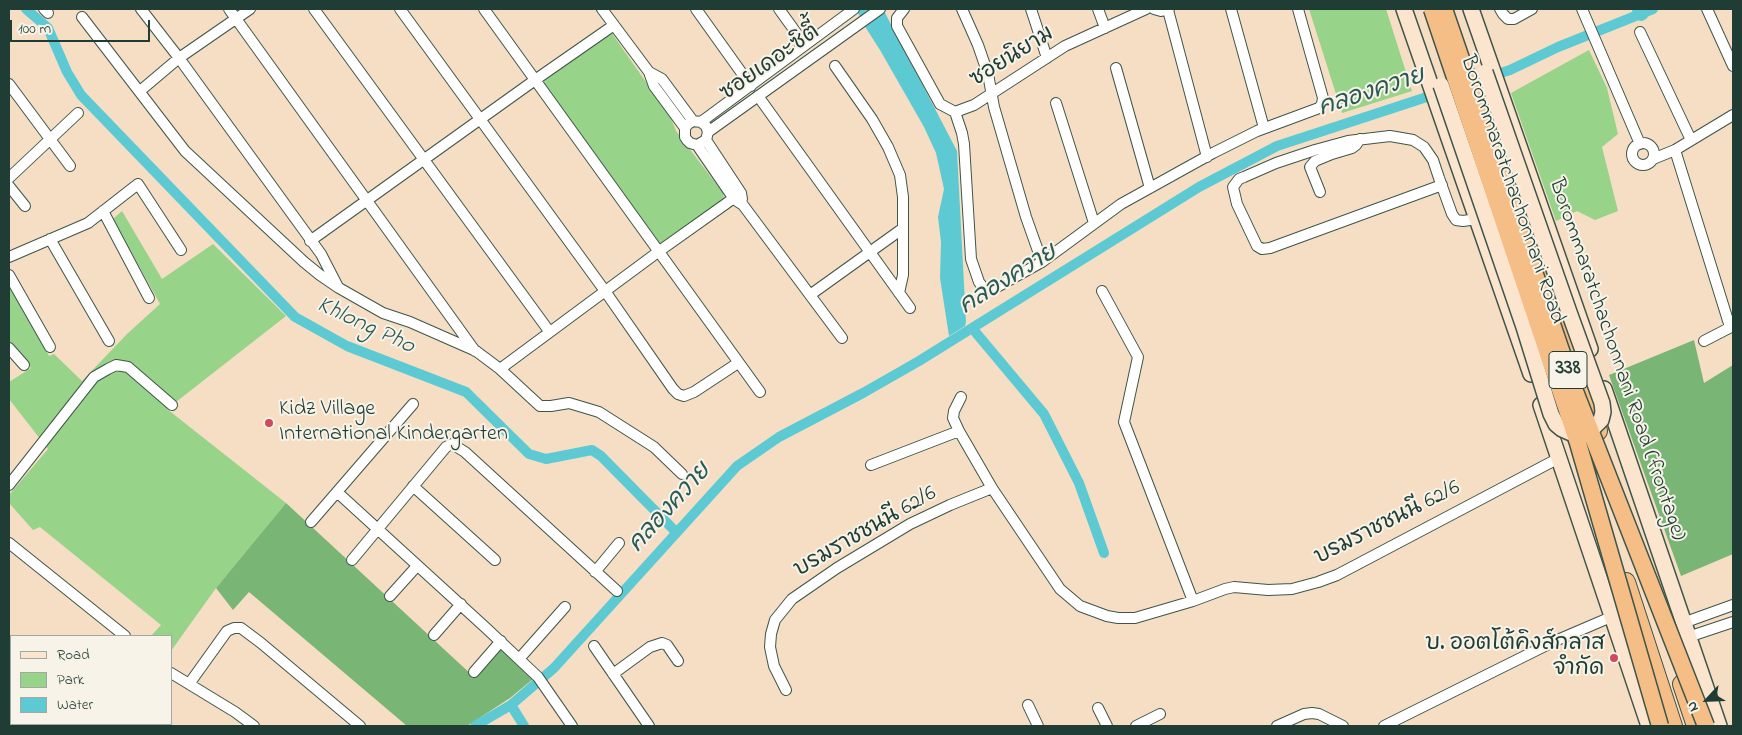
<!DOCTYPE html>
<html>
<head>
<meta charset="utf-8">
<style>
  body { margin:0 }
  #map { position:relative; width:1742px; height:735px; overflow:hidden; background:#f5dec3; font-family:"Indie Flower",sans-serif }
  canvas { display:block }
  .frame { position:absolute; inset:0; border:10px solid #1f3d34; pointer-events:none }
  .legend { position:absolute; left:10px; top:635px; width:162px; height:90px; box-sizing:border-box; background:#f7f3e8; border:1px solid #a1aaa0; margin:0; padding:6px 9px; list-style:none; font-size:15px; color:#1f3d34 }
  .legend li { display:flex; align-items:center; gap:10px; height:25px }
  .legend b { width:25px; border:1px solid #a1aaa0 }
  .north { position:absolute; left:1682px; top:675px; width:50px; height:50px; -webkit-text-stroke:4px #f7f3e8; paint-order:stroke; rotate:245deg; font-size:14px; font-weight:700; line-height:20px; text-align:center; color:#1f3d34 }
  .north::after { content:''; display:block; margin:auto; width:18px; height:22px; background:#1f3d34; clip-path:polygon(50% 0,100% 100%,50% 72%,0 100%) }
  .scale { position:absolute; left:10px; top:20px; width:140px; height:22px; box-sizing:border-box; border:2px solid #1f3d34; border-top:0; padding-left:6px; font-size:15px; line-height:18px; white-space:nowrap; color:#1f3d34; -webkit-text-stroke:4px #f7f3e8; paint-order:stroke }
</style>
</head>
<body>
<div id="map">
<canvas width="1742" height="735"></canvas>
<div class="frame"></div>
<ul class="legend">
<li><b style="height:6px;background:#fbe5cf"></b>Road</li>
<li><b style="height:14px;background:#97d388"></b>Park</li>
<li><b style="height:14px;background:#5dcad3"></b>Water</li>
</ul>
<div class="north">N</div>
<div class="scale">100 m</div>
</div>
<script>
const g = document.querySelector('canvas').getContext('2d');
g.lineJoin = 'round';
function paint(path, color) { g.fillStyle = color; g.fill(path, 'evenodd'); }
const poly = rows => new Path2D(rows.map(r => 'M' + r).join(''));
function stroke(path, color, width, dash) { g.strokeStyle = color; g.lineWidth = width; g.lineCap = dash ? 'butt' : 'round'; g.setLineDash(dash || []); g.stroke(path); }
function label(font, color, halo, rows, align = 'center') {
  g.font = font + ' "Indie Flower","Playpen Sans Thai",sans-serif'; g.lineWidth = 4; g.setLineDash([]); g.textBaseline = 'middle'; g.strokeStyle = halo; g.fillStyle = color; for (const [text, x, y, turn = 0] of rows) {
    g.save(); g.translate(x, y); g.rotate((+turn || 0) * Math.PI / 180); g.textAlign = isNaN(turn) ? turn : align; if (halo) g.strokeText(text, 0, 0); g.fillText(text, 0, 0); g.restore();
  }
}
paint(poly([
  [1309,9,1386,9,1412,91,1342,113],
  [611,32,671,118,676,131,723,193,724,200,659,244,543,82],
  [1589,50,1607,88,1618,134,1602,147,1618,211,1595,220,1577,211,1556,221,1511,93],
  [122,211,162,279,213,244,286,316,167,409,286,503,216,588,171,651,171,636,151,636,161,625,40,527,33,530,9,503,9,495,48,449,9,399,9,382,31,368,9,342,9,286,49,356,54,354,82,381,127,334,160,304,113,219]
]), '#97d388');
paint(poly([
  [1694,340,1704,383,1733,365,1733,554,1681,576,1609,375],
  [286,503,474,677,500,648,533,679,510,698,467,726,407,726,249,592,233,610,216,588]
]), '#79b574');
paint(poly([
  [856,9,883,9,957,151,966,322,965,326,949,336,940,278,941,242,938,217,944,189,936,153,924,127,880,50,864,25]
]), '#5dcad3');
stroke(poly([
  [26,9,48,28,67,72,81,95,295,317,347,346,466,392,529,454,546,459,592,450,601,456,676,532],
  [1464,85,1510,70,1558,47,1653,9],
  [972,328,1044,414,1079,483,1104,553],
  [511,705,524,726],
  [475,726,511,705,554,668,737,466,779,437,863,393,919,361,1199,187,1277,146,1439,93]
]), '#5dcad3', 10);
stroke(poly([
  [1640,9,1641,13]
]), '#5dcad3', 16);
const minor = poly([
  [44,9,48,13],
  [141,9,179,58,321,254,338,287],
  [229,9,475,351],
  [314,9,549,331],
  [400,9,605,291,673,389,678,394,684,396,694,392,738,363],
  [484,9,760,392],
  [602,9,649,72,654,86,685,128],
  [696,9,751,86],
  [779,9,805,45],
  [904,9,897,18,897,26,940,104,955,112,962,133,964,144,971,259,979,282,984,289,988,289,997,287,1042,262,1121,204,1213,153,1257,131,1319,108,1322,104,1323,98,1298,9],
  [962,9,978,45,988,74,994,107,1026,217,1042,262],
  [1031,9,1047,58],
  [1098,9,1105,28],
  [1154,9,1161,11,1169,9],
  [1231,9,1264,128],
  [1500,9,1503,14,1508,19,1514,19,1532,9],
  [1582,9,1640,144],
  [1707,9,1733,66],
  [1168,10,1207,157],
  [82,17,185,151,304,262,320,275,339,288,383,313,410,322,476,351,500,369,540,406,551,406,569,403,599,412,654,447,682,474],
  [1640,32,1691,140],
  [835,66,872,119,888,147,900,175,903,197,903,275,899,293],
  [1116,68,1150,188],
  [649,72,662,79,693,121],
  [9,84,70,166],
  [140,91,179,58,250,9],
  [758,96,910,308],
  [1056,103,1094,223],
  [955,112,974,105,1065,46,1146,9],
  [701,122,854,9],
  [708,132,880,9],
  [706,140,741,193,742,199],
  '1632 154a11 11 0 1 1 22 0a11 11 0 1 1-22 0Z',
  [697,145,706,140,708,132,706,126,701,122,693,121,688,124,685,128,685,137,687,140,690,143,697,145,734,199,743,205,842,338],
  [1675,150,1730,327],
  [1332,154,1352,148,1356,145,1360,139],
  [1653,159,1675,150,1733,115],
  [9,178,78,113],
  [1442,185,1270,248,1262,249,1257,246,1237,204,1233,187,1239,179,1244,177,1276,163,1315,150,1348,141,1390,136,1413,140,1424,147,1433,160,1439,178,1452,214,1456,220,1463,221,1477,219],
  [9,186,25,206],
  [1320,192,1310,167,1315,161,1332,154,1333,145],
  [103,211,149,298],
  [50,239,109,341],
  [310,241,535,80,614,25],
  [9,257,88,223,138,184,181,250],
  [9,275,50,347],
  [1102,291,1138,357,1124,422,1193,601],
  [810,295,902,229],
  [1704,341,1733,326],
  [9,348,24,365],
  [500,369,658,252,741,193],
  [959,431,953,418,954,411,961,397],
  [871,465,959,431,992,488],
  [9,485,94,377,108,369,116,365,128,367,172,405],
  [413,486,495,560],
  [337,492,486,628,538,677,572,726],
  [311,522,413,404],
  [9,543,125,636],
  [352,560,446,447,452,444,465,452,617,591],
  [595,572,619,543],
  [390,596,417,566],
  [1683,623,1733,605],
  [434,635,461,604],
  [1688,637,1733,622],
  [594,646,649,726],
  [9,649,11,652],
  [519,659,565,607],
  [474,672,501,641],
  [171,673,235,712,254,726],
  [613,674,650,647,662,643,667,645,678,661],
  [189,684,227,631,234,628,241,628,261,643,360,726],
  [786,690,774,666,770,647,771,634,775,620,792,599,837,568,910,524,950,505,992,488,1060,589,1080,606,1107,616,1118,618,1135,618,1193,601,1225,589,1234,587,1268,590,1292,589,1318,582,1337,575,1559,458],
  [1028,705,1038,726],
  [1098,708,1107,726],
  [72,724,74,726],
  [118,724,121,726],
  [1136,726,1160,714],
  [1277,726,1304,714,1312,713,1319,714,1343,726],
  [1384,726,1555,641,1611,617]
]);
const secondary = poly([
  [1404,9,1531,374],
  [1471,9,1590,349],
  [1604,389,1719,726],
  [1541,405,1649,726]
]);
const trunk = poly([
  [1505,161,1598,431],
  [1626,582,1673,726],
  [1682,684,1696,726]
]);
stroke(minor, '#3f5549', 12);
stroke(secondary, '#3f5549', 18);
stroke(trunk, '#3f5549', 20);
stroke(minor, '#fff', 10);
stroke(secondary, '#fbe5cf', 15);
stroke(trunk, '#f6be87', 18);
const secondaryBridge = poly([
  [1441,85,1524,327,1551,414,1556,424,1562,429,1571,433,1579,433,1588,431,1594,427,1601,420,1603,412,1602,403,1569,312,1485,72]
]);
const primaryBridge = poly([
  [1432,9,1578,443,1660,726],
  [1444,9,1576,394,1706,726]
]);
stroke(secondaryBridge, '#3f5549', 18, []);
stroke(primaryBridge, '#3f5549', 19, []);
stroke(secondaryBridge, '#fbe5cf', 15);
stroke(primaryBridge, '#f6be87', 16);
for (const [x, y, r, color] of [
  [269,423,5,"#d1495b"],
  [1614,658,5,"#d1495b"]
]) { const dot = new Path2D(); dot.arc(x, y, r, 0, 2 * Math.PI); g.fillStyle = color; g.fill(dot); stroke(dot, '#f7f3e8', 2); }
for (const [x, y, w] of [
  [1568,370,38]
]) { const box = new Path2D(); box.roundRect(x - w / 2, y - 18.5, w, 37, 4); g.fillStyle = '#f7f3e8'; g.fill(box); stroke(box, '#1f3d34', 1); }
label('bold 21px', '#1f3d34', null, [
  ["338",1568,370]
]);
label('22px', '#1f3d34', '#f7f3e8', [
  ["ซอยนิยาม",1013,58,-32],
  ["ซอยเดอะซิตี้",771,64,-35],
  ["Borommaratchachonnani Road",1511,190,71],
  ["Borommaratchachonnani Road (frontage)",1616,360,71],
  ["บรมราชชนนี 62/6",1388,524,-27],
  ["บรมราชชนนี 62/6",866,533,-30]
]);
label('22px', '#1f3d34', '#f7f3e8', [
  ["Kidz Village",279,410],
  ["International Kindergarten",279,435],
  ["บ. ออตโต้คิงส์กลาส",1604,645,"right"],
  ["จำกัด",1604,670,"right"]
], 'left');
label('italic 24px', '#2b5954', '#f7f3e8', [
  ["คลองควาย",1372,94,-18],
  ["คลองควาย",1009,281,-32],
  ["Khlong Pho",365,327,25],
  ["คลองควาย",671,509,-48]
]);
</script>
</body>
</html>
